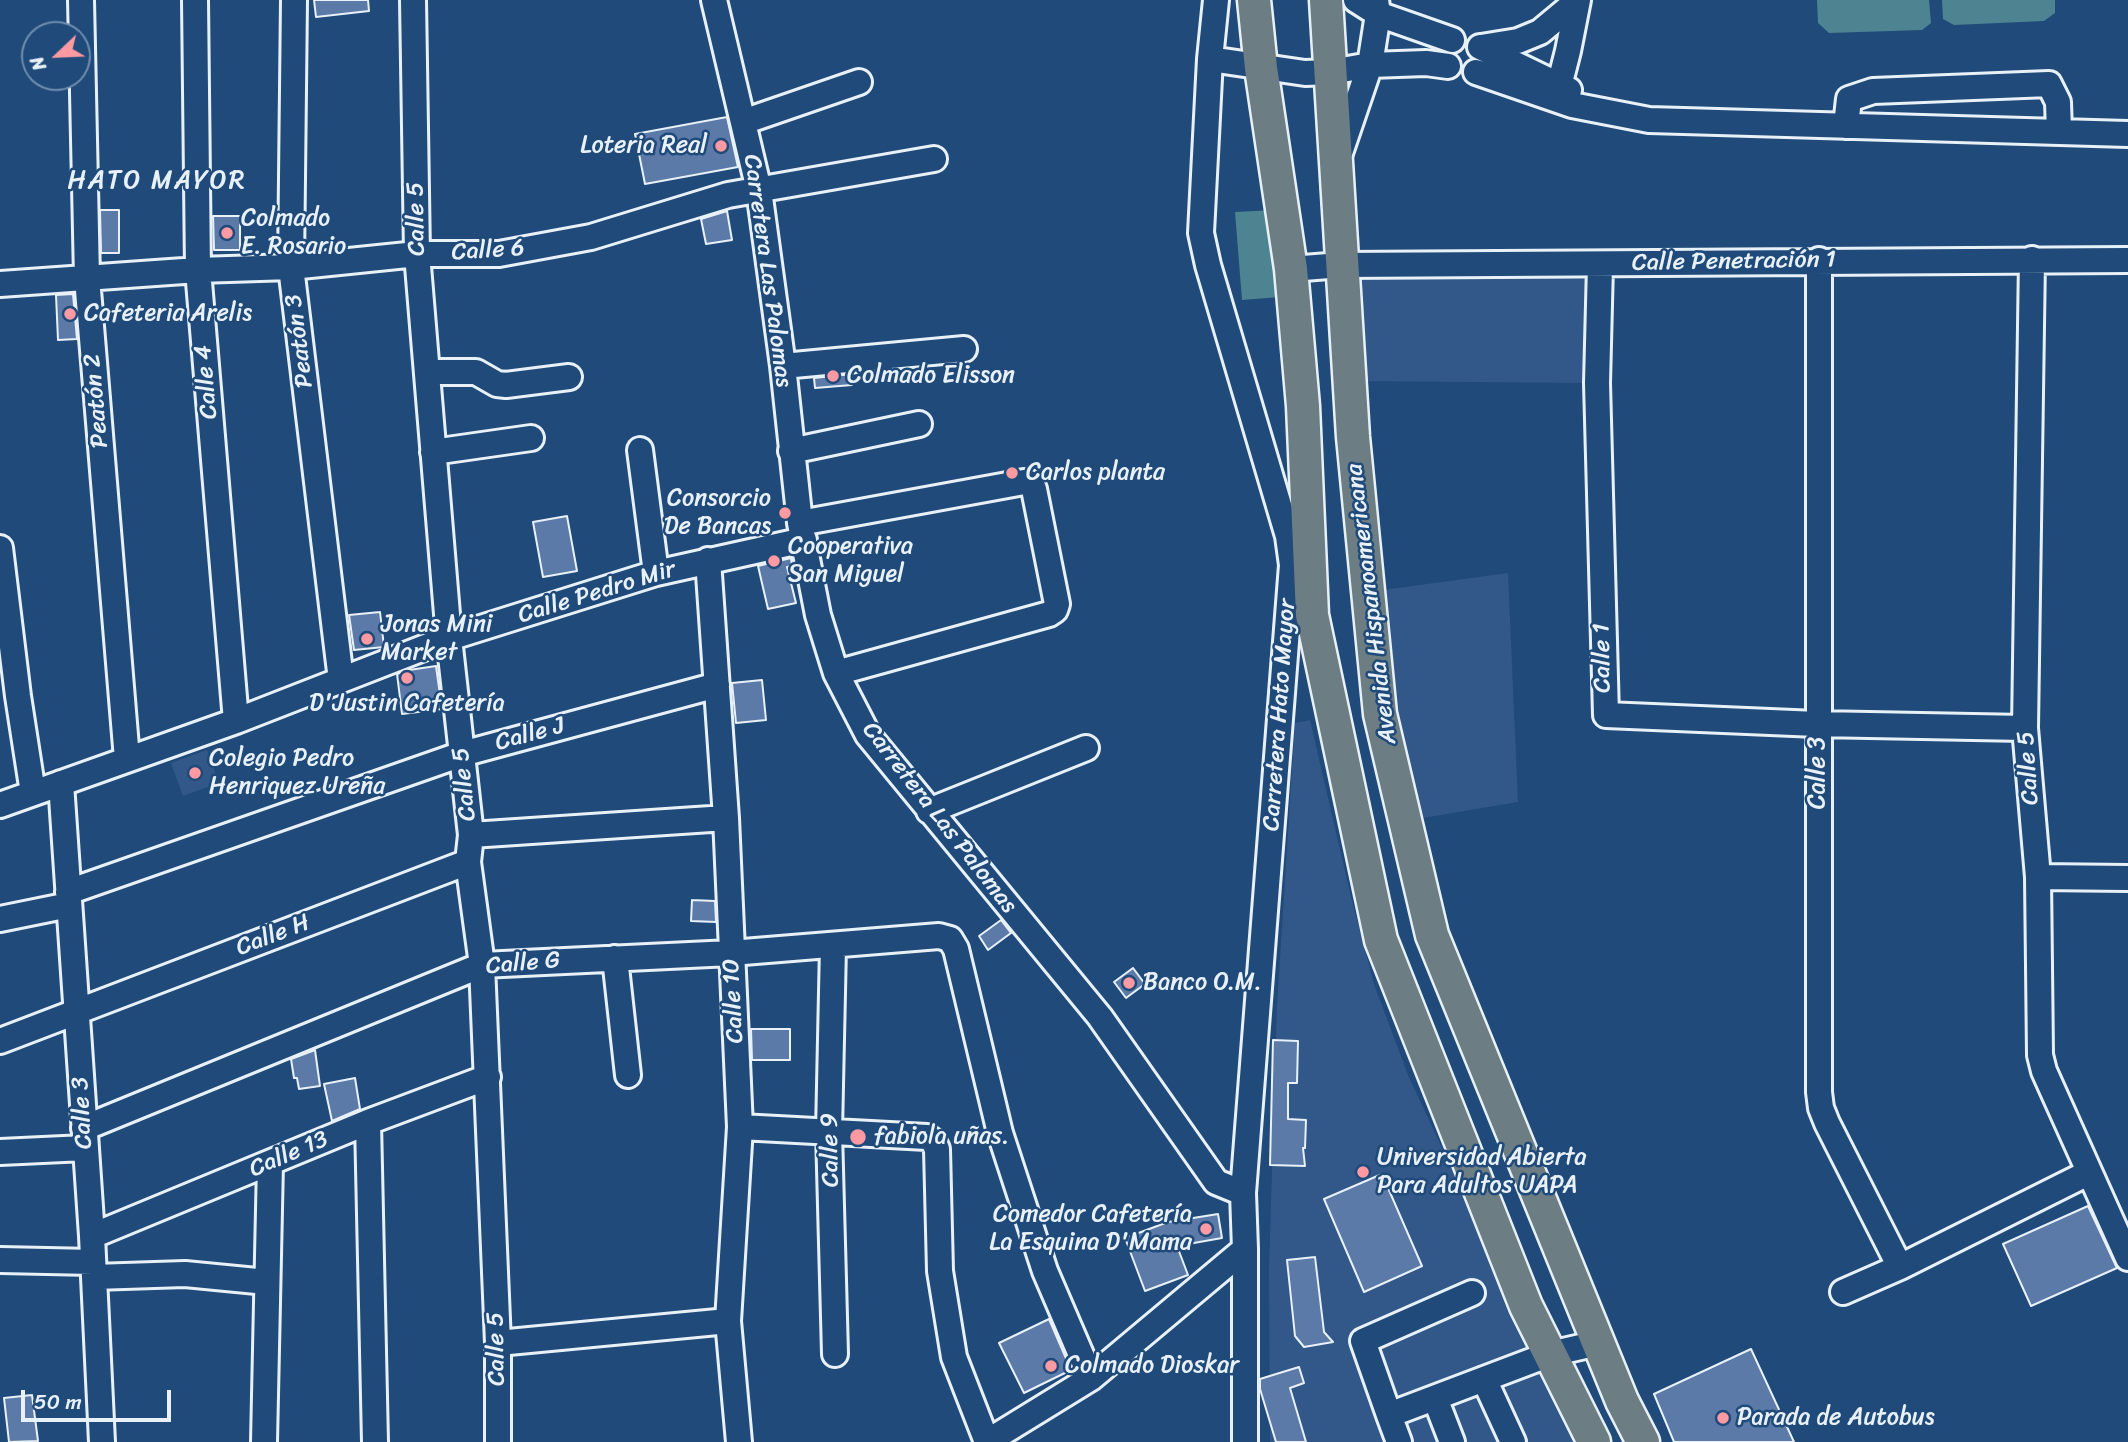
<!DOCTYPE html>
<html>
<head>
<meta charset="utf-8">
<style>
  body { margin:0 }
  #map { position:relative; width:2128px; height:1442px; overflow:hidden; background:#1f4a7a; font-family:Sriracha,sans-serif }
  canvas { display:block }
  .north { position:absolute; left:21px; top:21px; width:70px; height:70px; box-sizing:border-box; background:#1f4a7a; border:2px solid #6f8dac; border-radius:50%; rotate:247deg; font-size:19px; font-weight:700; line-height:28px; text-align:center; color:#e8f1f8 }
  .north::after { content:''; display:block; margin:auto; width:24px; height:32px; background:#ff9aa2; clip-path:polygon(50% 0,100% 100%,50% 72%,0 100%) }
  .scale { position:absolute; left:21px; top:1390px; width:150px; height:32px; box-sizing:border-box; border:4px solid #e8f1f8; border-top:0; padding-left:9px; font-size:21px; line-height:24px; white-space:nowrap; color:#e8f1f8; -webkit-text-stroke:5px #1f4a7a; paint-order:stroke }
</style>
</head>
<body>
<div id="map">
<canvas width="2128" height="1442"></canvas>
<div class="north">N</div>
<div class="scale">50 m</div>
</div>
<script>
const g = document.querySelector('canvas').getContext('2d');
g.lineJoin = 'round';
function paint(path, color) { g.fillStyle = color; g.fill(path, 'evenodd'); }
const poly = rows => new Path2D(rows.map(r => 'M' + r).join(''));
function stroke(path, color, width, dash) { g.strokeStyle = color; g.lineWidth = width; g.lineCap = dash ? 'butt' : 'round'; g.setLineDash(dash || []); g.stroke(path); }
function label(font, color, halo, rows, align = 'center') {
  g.font = font + ' Sriracha,sans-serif'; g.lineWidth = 5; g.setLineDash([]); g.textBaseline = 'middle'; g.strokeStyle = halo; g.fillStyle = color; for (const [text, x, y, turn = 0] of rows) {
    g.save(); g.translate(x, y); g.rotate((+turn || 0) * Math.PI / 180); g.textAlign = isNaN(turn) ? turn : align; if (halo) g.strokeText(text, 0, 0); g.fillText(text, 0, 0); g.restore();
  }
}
paint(poly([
  [1347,273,1588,273,1589,383,1353,381],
  [1508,573,1518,802,1405,821,1368,592],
  [1310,720,1351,897,1374,984,1408,1075,1579,1442,1270,1442,1269,1268,1277,1005,1295,723],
  [207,750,219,783,183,796,171,763]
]), '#315888');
paint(poly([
  [1817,0,1929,0,1931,23,1922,30,1829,33,1818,23],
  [1942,0,2055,0,2055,13,2044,21,1954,25,1943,19],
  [1274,210,1280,297,1242,300,1235,212]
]), '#4e8391');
const building = poly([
  [314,0,368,0,369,11,316,17,314,0],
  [727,117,738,167,645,184,635,134,727,117],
  [100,210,119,210,119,253,101,253,100,210],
  [727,211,732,240,706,244,701,219,727,211],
  [213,216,240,216,240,250,214,250,213,216],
  [73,294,77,339,58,340,56,295,73,294],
  [852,374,852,385,815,388,814,378,852,374],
  [567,516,577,571,543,577,533,522,567,516],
  [791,558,792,566,787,567,796,603,768,609,758,566,791,558],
  [380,612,384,647,354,650,349,615,380,612],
  [436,666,442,709,402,714,397,674,409,670,436,666],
  [762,680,766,720,736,723,732,683,762,680],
  [692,900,715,901,716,922,691,921,692,900],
  [1001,920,1011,933,988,950,979,936,1001,920],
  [1133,968,1145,984,1126,998,1114,982,1133,968],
  [751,1029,790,1029,790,1060,752,1060,751,1029],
  [1273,1040,1298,1041,1297,1083,1288,1083,1288,1119,1306,1120,1305,1148,1303,1148,1305,1166,1270,1165,1273,1040],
  [315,1050,320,1086,299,1089,297,1078,294,1078,291,1059,315,1050],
  [355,1078,360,1109,332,1121,324,1084,355,1078],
  [1382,1174,1422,1266,1364,1292,1324,1199,1382,1174],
  [2088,1206,2117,1268,2031,1306,2003,1244,2088,1206],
  [1218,1214,1222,1238,1177,1246,1188,1275,1145,1291,1125,1238,1168,1222,1218,1214],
  [1315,1257,1324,1332,1333,1342,1304,1347,1295,1336,1287,1260,1315,1257],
  [1049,1319,1071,1370,1024,1393,999,1343,1049,1319],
  [1751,1349,1794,1442,1674,1442,1654,1394,1751,1349],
  [1299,1367,1304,1383,1290,1388,1306,1442,1276,1442,1260,1389,1260,1379,1299,1367],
  [32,1395,38,1441,9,1442,4,1398,32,1395]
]);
paint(building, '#5b7aa8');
stroke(building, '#e8f1f8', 2);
const minor = poly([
  [81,0,87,278,127,759],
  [195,0,198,270,236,721],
  [294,0,291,267,341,680],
  [413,0,417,254,449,638,471,835,468,862,482,965,498,1343,498,1442],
  [714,0,759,190,783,366,800,523,818,615,836,673,868,735,1100,1017,1216,1182,1243,1193],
  [1216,0,1210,59,1201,233,1208,265,1288,536,1292,565,1243,1193,1245,1249,1245,1442],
  [1356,0,1378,14,1452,40],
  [1480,47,1569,90],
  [1481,47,1518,41,1540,32,1576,2],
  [1210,59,1305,73,1331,72,1370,65,1426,63,1448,66],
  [1476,72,1572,105,1649,120,2128,134],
  [1556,98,1568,51,1578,0],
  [743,122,859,82],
  [1846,126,1849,99,1873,91,2049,84,2058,102,2059,132],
  [1339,156,1370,65,1378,14,1376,0],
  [2032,259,2025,728,2038,877,2040,1055,2044,1071,2128,1258],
  [1819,260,1819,1092,1821,1108,1827,1123,1900,1267],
  [1600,265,1597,383,1606,715,1817,724,2025,728],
  [1291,269,1341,265,2128,260],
  [0,284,198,270,291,267,417,254,499,254,591,237,728,195,934,159],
  [783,366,964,349],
  [427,372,476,372,497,384,506,385,569,377],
  [640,450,656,573],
  [791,451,919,424],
  [433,452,531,438],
  [800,523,1024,482,1030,483,1034,489,1057,604,1055,610,1049,614,836,673],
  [0,548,18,696,33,793],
  [708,560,726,818,740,1127,728,1321,739,1442],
  [61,783,92,1236,102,1442],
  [0,805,236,721,449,638,656,573,804,540],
  [929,811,1086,748],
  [471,835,726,818],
  [2038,877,2128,878],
  [68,892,462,754,717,685],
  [0,919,69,905],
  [833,946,829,1132,835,1354],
  [615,958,628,1075],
  [0,1041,468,862],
  [368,1122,375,1442],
  [740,1127,927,1137,933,1141,937,1149,940,1271,954,1357,987,1442],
  [84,1128,482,965,731,953,939,936,950,939,956,949,1000,1133,1045,1271,1091,1378],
  [0,1152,85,1148],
  [92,1236,368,1122,488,1077],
  [0,1260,93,1262],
  [94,1277,185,1274,267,1282],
  [1843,1292,1900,1267,2088,1173],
  [1472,1293,1363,1341,1389,1415,1550,1354,1598,1343],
  [498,1343,728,1321],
  [1484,1379,1513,1442],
  [1435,1398,1452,1442],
  [1389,1415,1399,1442],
  [264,1442,270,1163],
  [987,1442,1091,1378,1245,1249]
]);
const major = poly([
  [1254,0,1261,68,1291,269,1303,406,1312,615,1381,940,1526,1306,1594,1442],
  [1326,0,1353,437,1380,714,1432,935,1622,1401,1643,1442]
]);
stroke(minor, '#e8f1f8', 30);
stroke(major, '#e8f1f8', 37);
stroke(minor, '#1f4a7a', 24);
stroke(major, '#6d7d84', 32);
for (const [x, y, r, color] of [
  [721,146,7,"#ff9aa2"],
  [227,233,7,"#ff9aa2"],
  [70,314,7,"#ff9aa2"],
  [833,376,7,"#ff9aa2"],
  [1012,473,7,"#ff9aa2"],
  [785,513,7,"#ff9aa2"],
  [774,561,7,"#ff9aa2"],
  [367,639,7,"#ff9aa2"],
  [407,678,7,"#ff9aa2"],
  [195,773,7,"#ff9aa2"],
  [1129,983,7,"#ff9aa2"],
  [858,1137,9,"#ff9aa2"],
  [1363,1172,7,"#ff9aa2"],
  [1206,1229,7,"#ff9aa2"],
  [1051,1366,7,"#ff9aa2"],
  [1723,1418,7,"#ff9aa2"]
]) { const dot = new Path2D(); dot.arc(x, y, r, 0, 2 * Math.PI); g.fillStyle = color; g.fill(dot); stroke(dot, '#1f4a7a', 2.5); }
label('24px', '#e8f1f8', '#1f4a7a', [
  ["Loteria Real",707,146,"right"],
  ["Colmado",241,219],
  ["E. Rosario",241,247],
  ["Cafeteria Arelis",84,314],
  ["Colmado Elisson",847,376],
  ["Carlos planta",1026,473],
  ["Consorcio",771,499,"right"],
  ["De Bancas",771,527,"right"],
  ["Cooperativa",788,547],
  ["San Miguel",788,575],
  ["Jonas Mini",381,625],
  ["Market",381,653],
  ["D'Justin Cafetería",407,704,"center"],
  ["Colegio Pedro",209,759],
  ["Henriquez Ureña",209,787],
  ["Banco O.M.",1143,983],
  ["fabiola uñas.",874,1137],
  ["Universidad Abierta",1377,1158],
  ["Para Adultos UAPA",1377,1186],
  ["Comedor Cafetería",1192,1215,"right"],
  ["La Esquina D'Mama",1192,1243,"right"],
  ["Colmado Dioskar",1065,1366],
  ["Parada de Autobus",1737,1418]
], 'left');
label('24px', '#e8f1f8', '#1f4a7a', [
  ["Calle 5",417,219,-91],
  ["Calle 6",488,251,-4],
  ["Calle Penetración 1",1734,262,-1],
  ["Carretera Las Palomas",767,271,82],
  ["Peatón 3",300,341,-97],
  ["Calle 4",207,382,-95],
  ["Peatón 2",97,401,-95],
  ["Calle Pedro Mir",597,593,-17],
  ["Avenida Hispanoamericana",1372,604,-97],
  ["Calle 1",1603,658,-91],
  ["Carretera Hato Mayor",1280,715,-86],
  ["Calle J",530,735,-15],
  ["Calle 5",2029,768,-94],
  ["Calle 3",1818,773,-90],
  ["Calle 5",465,784,-96],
  ["Carretera Las Palomas",939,818,52],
  ["Calle H",273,936,-21],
  ["Calle G",523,964,-5],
  ["Calle 10",734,1001,-93],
  ["Calle 3",83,1113,-93],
  ["Calle 9",831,1150,-91],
  ["Calle 13",289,1155,-23],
  ["Calle 5",497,1349,-91]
]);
g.letterSpacing = '2px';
label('26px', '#e8f1f8', '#1f4a7a', [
  ["HATO MAYOR",157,181]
]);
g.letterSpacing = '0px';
</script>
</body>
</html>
